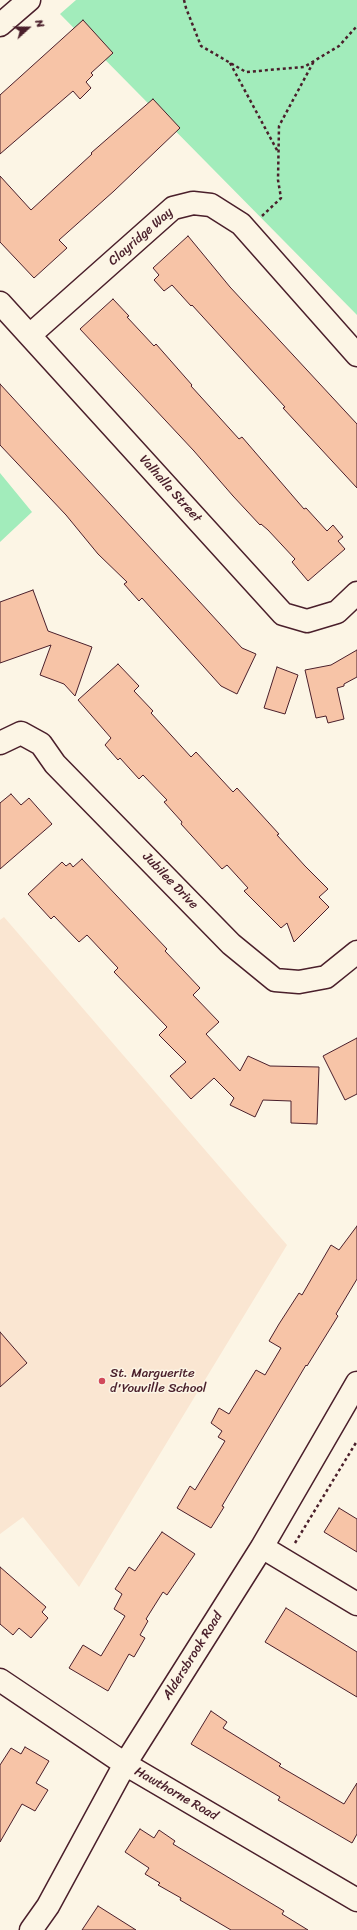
<!DOCTYPE html>
<html>
<head>
<meta charset="utf-8">
<style>
  body { margin:0 }
  #map { position:relative; width:357px; height:1930px; overflow:hidden; background:#fcf5e5; font-family:Sriracha,sans-serif }
  canvas { display:block }
  .north { position:absolute; left:8px; top:8px; width:40px; height:40px; -webkit-text-stroke:3px #fcf5e5; paint-order:stroke; rotate:69deg; font-size:11px; font-weight:700; line-height:16px; text-align:center; color:#4a1f2b }
  .north::after { content:''; display:block; margin:auto; width:14px; height:18px; background:#4a1f2b; clip-path:polygon(50% 0,100% 100%,50% 72%,0 100%) }
</style>
</head>
<body>
<div id="map">
<canvas width="357" height="1930"></canvas>
<div class="north">N</div>
</div>
<script>
const g = document.querySelector('canvas').getContext('2d');
g.lineJoin = 'round';
function paint(path, color) { g.fillStyle = color; g.fill(path, 'evenodd'); }
const poly = rows => new Path2D(rows.map(r => 'M' + r).join(''));
function stroke(path, color, width, dash) { g.strokeStyle = color; g.lineWidth = width; g.lineCap = dash ? 'butt' : 'round'; g.setLineDash(dash || []); g.stroke(path); }
function label(font, color, halo, rows, align = 'center') {
  g.font = font + ' Sriracha,sans-serif'; g.lineWidth = 3; g.setLineDash([]); g.textBaseline = 'middle'; g.strokeStyle = halo; g.fillStyle = color; for (const [text, x, y, turn = 0] of rows) {
    g.save(); g.translate(x, y); g.rotate((+turn || 0) * Math.PI / 180); g.textAlign = isNaN(turn) ? turn : align; if (halo) g.strokeText(text, 0, 0); g.fillText(text, 0, 0); g.restore();
  }
}
paint(poly([
  [4,917,287,1245,79,1587,23,1517,0,1534,0,920]
]), '#fae6d2');
paint(poly([
  [76,0,357,0,357,315,60,14],
  [0,473,32,512,0,542]
]), '#a2ecbb');
const building = poly([
  [83,20,113,53,91,73,93,75,86,82,91,88,80,99,73,91,0,154,0,95,83,20],
  [153,99,180,128,114,191,59,240,67,248,34,278,0,242,0,176,31,210,92,154,91,153,153,99],
  [188,236,230,287,357,424,357,488,283,408,285,407,192,305,191,306,172,285,164,291,154,280,159,275,153,268,188,236],
  [113,299,129,316,127,317,154,346,156,344,192,385,191,386,239,439,242,437,304,509,306,508,327,531,333,525,343,537,338,541,345,549,308,581,292,562,295,559,268,530,261,524,260,525,233,496,194,451,80,329,113,299],
  [0,384,242,648,256,654,237,694,221,686,142,598,139,601,124,584,127,582,98,554,66,515,0,445,0,384],
  [33,590,48,631,92,647,75,696,64,684,40,675,51,645,0,663,0,602,33,590],
  [357,650,357,677,344,684,344,686,337,688,344,719,328,723,326,716,316,718,305,670,331,665,357,650],
  [118,664,139,686,134,691,153,711,151,713,191,757,196,752,233,792,237,788,279,834,277,835,305,866,328,889,319,897,329,907,294,942,287,923,281,928,244,891,248,888,227,865,222,869,181,824,182,822,164,802,167,800,143,775,139,779,120,758,118,760,105,745,111,738,78,700,118,664],
  [277,667,298,675,285,714,264,708,277,667],
  [11,794,21,805,29,798,52,824,0,869,0,803,11,794],
  [82,859,167,949,165,951,200,988,193,995,219,1022,206,1034,240,1071,248,1056,270,1066,319,1067,317,1124,291,1123,291,1101,263,1100,255,1117,230,1105,234,1098,214,1078,191,1099,170,1076,186,1062,159,1035,167,1027,114,972,118,968,87,935,79,942,54,916,51,919,28,894,62,862,66,866,70,863,73,867,82,859],
  [357,1038,357,1094,345,1100,323,1056,357,1038],
  [357,1226,357,1279,336,1314,338,1316,307,1366,306,1365,222,1506,224,1507,211,1528,177,1508,190,1486,195,1490,225,1441,218,1437,222,1431,211,1423,219,1408,229,1414,256,1370,265,1375,281,1348,269,1341,279,1324,299,1293,302,1295,331,1245,339,1250,357,1226],
  [0,1332,27,1363,0,1387,0,1332],
  [339,1508,357,1519,357,1552,324,1532,339,1508],
  [162,1532,195,1554,167,1595,163,1592,146,1619,148,1621,140,1635,145,1638,134,1657,129,1654,108,1691,69,1668,83,1645,101,1656,125,1616,114,1609,122,1594,115,1589,129,1567,135,1571,162,1532],
  [0,1567,46,1607,42,1612,48,1618,31,1638,19,1628,13,1635,0,1624,0,1567],
  [286,1608,357,1652,357,1697,265,1642,286,1608],
  [211,1711,227,1722,223,1728,281,1764,279,1766,344,1804,357,1783,357,1834,352,1843,278,1800,280,1797,191,1744,211,1711],
  [25,1747,49,1761,36,1783,48,1790,35,1811,22,1804,0,1842,0,1765,11,1748,21,1754,25,1747],
  [140,1829,154,1838,159,1830,175,1841,173,1844,284,1911,282,1914,308,1930,231,1930,180,1900,181,1898,158,1885,160,1883,145,1874,149,1868,125,1852,140,1829],
  [98,1906,136,1930,82,1930,98,1906]
]);
paint(building, '#f7c4a7');
stroke(building, '#4a1f2b', 1);
const minor = poly([
  [0,25,29,0],
  [0,303,283,614,307,621,337,612,357,593],
  [30,335,173,208,193,203,211,205,241,224,357,355],
  [0,743,21,733,41,744,55,764,231,944,275,980,299,982,326,977,357,952],
  [262,1547,357,1604],
  [0,1680,125,1764,357,1900],
  [31,1930,48,1906,125,1764,262,1547,357,1383]
]);
stroke(minor, '#4a1f2b', 25);
stroke(poly([
  [184,0,186,8,201,46,246,72,304,67,339,46,357,26],
  [230,63,278,152],
  [262,216,281,198,278,180,279,126,314,61],
  [295,1543,357,1441]
]), '#4a1f2b', 2.5, [3, 3]);
stroke(minor, '#fcf5e5', 22);
for (const [x, y, r, color] of [
  [102,1381,4,"#d1495b"]
]) { const dot = new Path2D(); dot.arc(x, y, r, 0, 2 * Math.PI); g.fillStyle = color; g.fill(dot); stroke(dot, '#fcf5e5', 1.5); }
label('13px', '#4a1f2b', '#fcf5e5', [
  ["Clayridge Way",141,237,-41],
  ["Valhalla Street",170,489,48],
  ["Jubilee Drive",170,881,46],
  ["Aldersbrook Road",193,1656,-58],
  ["Hawthorne Road",176,1794,30]
]);
label('13px', '#4a1f2b', '#fcf5e5', [
  ["St. Marguerite",110,1374],
  ["d'Youville School",110,1389]
], 'left');
</script>
</body>
</html>
